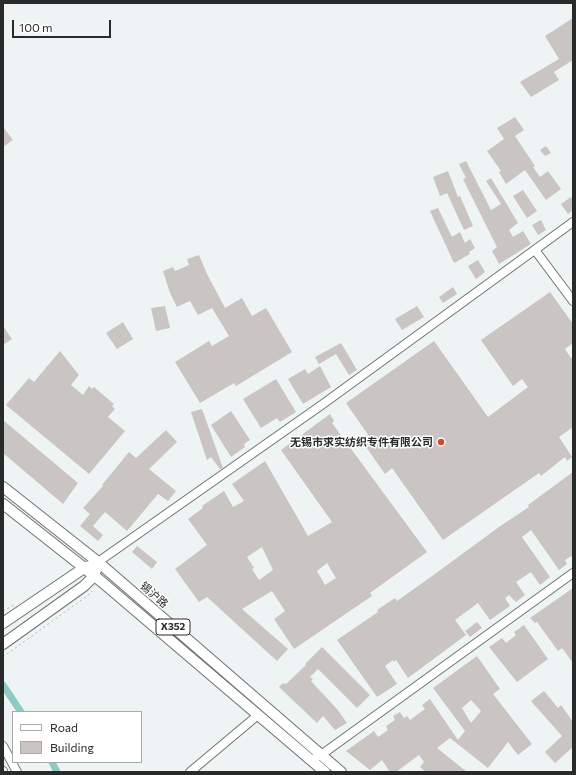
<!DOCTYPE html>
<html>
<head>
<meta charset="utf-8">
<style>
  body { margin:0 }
  #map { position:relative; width:576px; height:775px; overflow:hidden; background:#eef4f3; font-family:Commissioner,sans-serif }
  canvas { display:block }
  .frame { position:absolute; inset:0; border:4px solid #292b2b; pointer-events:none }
  .legend { position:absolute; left:12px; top:711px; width:130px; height:52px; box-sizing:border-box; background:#fff; border:1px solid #a9aaaa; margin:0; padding:5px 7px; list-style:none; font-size:12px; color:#292b2b }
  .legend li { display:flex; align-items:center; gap:8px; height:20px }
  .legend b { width:20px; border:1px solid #a9aaaa }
  .scale { position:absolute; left:12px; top:20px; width:99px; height:18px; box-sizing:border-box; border:2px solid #292b2b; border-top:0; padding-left:5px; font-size:12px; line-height:14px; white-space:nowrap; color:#292b2b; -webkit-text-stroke:3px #fff; paint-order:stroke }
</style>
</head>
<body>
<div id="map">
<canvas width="576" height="775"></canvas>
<div class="frame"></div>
<ul class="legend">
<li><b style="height:5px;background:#fff"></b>Road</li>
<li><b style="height:11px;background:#cac4c3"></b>Building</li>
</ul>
<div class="scale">100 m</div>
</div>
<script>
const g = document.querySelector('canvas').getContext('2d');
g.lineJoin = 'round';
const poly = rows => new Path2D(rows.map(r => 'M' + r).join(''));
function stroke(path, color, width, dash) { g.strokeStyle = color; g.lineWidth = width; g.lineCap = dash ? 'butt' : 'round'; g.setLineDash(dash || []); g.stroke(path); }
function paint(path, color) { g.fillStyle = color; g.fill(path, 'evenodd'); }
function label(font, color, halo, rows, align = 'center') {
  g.font = font + ' Commissioner,"Noto Sans SC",sans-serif'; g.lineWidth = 3; g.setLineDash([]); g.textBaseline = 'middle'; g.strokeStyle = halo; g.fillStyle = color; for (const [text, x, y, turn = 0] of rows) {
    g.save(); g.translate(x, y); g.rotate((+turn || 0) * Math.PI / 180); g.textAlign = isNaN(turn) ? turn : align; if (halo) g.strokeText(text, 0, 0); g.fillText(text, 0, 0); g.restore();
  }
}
stroke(poly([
  [3,685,21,712],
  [52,762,57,772]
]), '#8fcac3', 7);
paint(poly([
  [573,18,573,60,554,72,559,80,531,97,520,82,559,59,545,36],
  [515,117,524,130,515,136,535,166,533,167,540,177,548,171,561,189,546,200,525,170,506,184,499,172,501,171,487,151,504,139,497,128],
  [3,127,13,140,3,147],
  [546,146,551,153,545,156,540,150],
  [466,161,491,210,501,204,486,181,491,178,518,223,509,230,513,237,523,231,531,244,499,264,492,251,497,247,463,179,466,178,459,164],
  [448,171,458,197,460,196,473,226,464,230,447,193,440,196,433,177],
  [523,190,537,211,527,218,513,196],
  [571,197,573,201,573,210,568,214,561,204],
  [438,208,452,237,460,232,465,243,470,239,475,248,469,252,470,254,454,263,430,211],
  [541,220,546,230,538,235,532,225],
  [199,255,207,274,225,308,242,298,252,316,266,308,292,352,236,386,234,383,200,403,175,362,209,341,212,346,229,336,212,308,198,315,190,301,177,307,170,293,163,271,173,267,175,271,189,265,187,259],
  [478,260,485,272,476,279,468,266],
  [453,287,457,294,443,303,439,297],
  [550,292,573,324,573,343,565,349,571,358,573,356,573,427,559,437,572,457,567,461,565,457,541,476,539,473,443,540,392,468,385,474,364,444,371,439,346,403,434,341,488,417,528,387,522,379,513,386,481,340],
  [165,306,170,328,156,331,151,308],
  [417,306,424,317,402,330,395,319],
  [123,322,133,339,117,349,106,333],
  [3,326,12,339,3,345],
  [341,343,357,370,349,375,336,354,319,364,315,357],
  [60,351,79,375,71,385,83,395,89,386,92,389,94,387,114,404,112,406,115,409,108,417,125,431,89,474,6,405,29,378,34,382],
  [320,366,331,387,303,404,288,379,305,369,308,374],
  [276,379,296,412,280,422,277,418,261,428,243,399],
  [202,409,223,468,220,469,211,457,207,460,191,412],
  [231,411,250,440,244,444,245,447,231,457,211,425],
  [330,414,334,421,332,423,427,552,370,593,372,596,294,649,274,619,285,611,272,591,242,609,288,649,277,661,207,597,199,602,175,569,207,545,188,519,203,508,202,506,224,491,233,507,244,501,232,484,265,461,308,536,332,522,281,450],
  [262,547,273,570,259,580,252,569,254,568,247,557],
  [327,563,336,578,325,585,317,571],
  [3,420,78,483,63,504,3,453],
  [166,430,177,442,149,469,176,491,168,501,158,494,127,531,105,512,93,526,103,535,98,541,80,526,90,514,83,508,103,486,102,485,129,452,136,458],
  [573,472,573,555,565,560,567,564,559,570,531,530,522,537,550,577,540,585,531,572,516,582,525,595,516,602,509,595,505,598,510,606,490,620,478,603,455,620,466,635,408,678,396,660,394,662,393,660,385,666,397,684,377,697,337,640,378,612,377,610,395,598,397,601,428,579,499,527,529,507,528,505],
  [137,546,157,562,152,569,132,552],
  [573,588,573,663,562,648,558,651,537,622,535,623,530,618],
  [477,622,482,628,470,637,465,631],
  [524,625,548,659,517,682,489,647,502,638,506,643,516,635,514,632],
  [322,647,370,695,357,708,318,669,310,677,313,679,311,681,337,709,347,723,335,730,323,716,317,723,279,687,283,683,286,684,306,665,305,664],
  [477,656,500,689,493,694,532,744,518,755,508,742,488,768,450,738,437,748,467,772,426,772,420,767,424,762,419,755,396,772,390,772,382,760,370,770,346,751,374,731,378,737,388,730,386,726,395,720,393,716,400,712,404,718,407,716,410,720,425,709,422,705,430,699,458,740,465,731,433,688],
  [471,700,481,711,471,723,462,708],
  [544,691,558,708,561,705,573,722,573,747,555,763,545,752,562,736,531,701]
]), '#cac4c3');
const minor = poly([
  [535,250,573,301],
  [98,562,323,404,573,222],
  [3,746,17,772],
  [311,760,321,755,573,573],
  [3,771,3,772],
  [190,772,258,715]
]);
const major = poly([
  [3,487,98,562,341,772],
  [3,504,102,582,325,772],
  [3,623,84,568,89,566],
  [3,644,84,586,94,576,96,570]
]);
stroke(minor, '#6d7372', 10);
stroke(major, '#6d7372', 12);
stroke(poly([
  [3,611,14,605],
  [3,657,91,593,92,591]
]), '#afb4b3', 1, [2, 3]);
stroke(minor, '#fff', 8);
stroke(major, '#fff', 10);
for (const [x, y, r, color] of [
  [441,442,4,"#d24828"]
]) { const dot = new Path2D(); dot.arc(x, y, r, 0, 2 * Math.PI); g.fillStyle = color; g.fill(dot); stroke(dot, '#fff', 1.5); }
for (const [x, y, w] of [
  [173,627,34]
]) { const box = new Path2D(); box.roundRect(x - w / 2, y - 8, w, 16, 3); g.fillStyle = '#fff'; g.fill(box); stroke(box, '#292b2b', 1); }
label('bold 10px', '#292b2b', null, [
  ["X352",173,627]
]);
label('bold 11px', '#292b2b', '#fff', [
  ["无锡市求实纺织专件有限公司",433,442]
], 'right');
label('11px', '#292b2b', '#fff', [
  ["锡沪路",154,595,41]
]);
</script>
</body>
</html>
